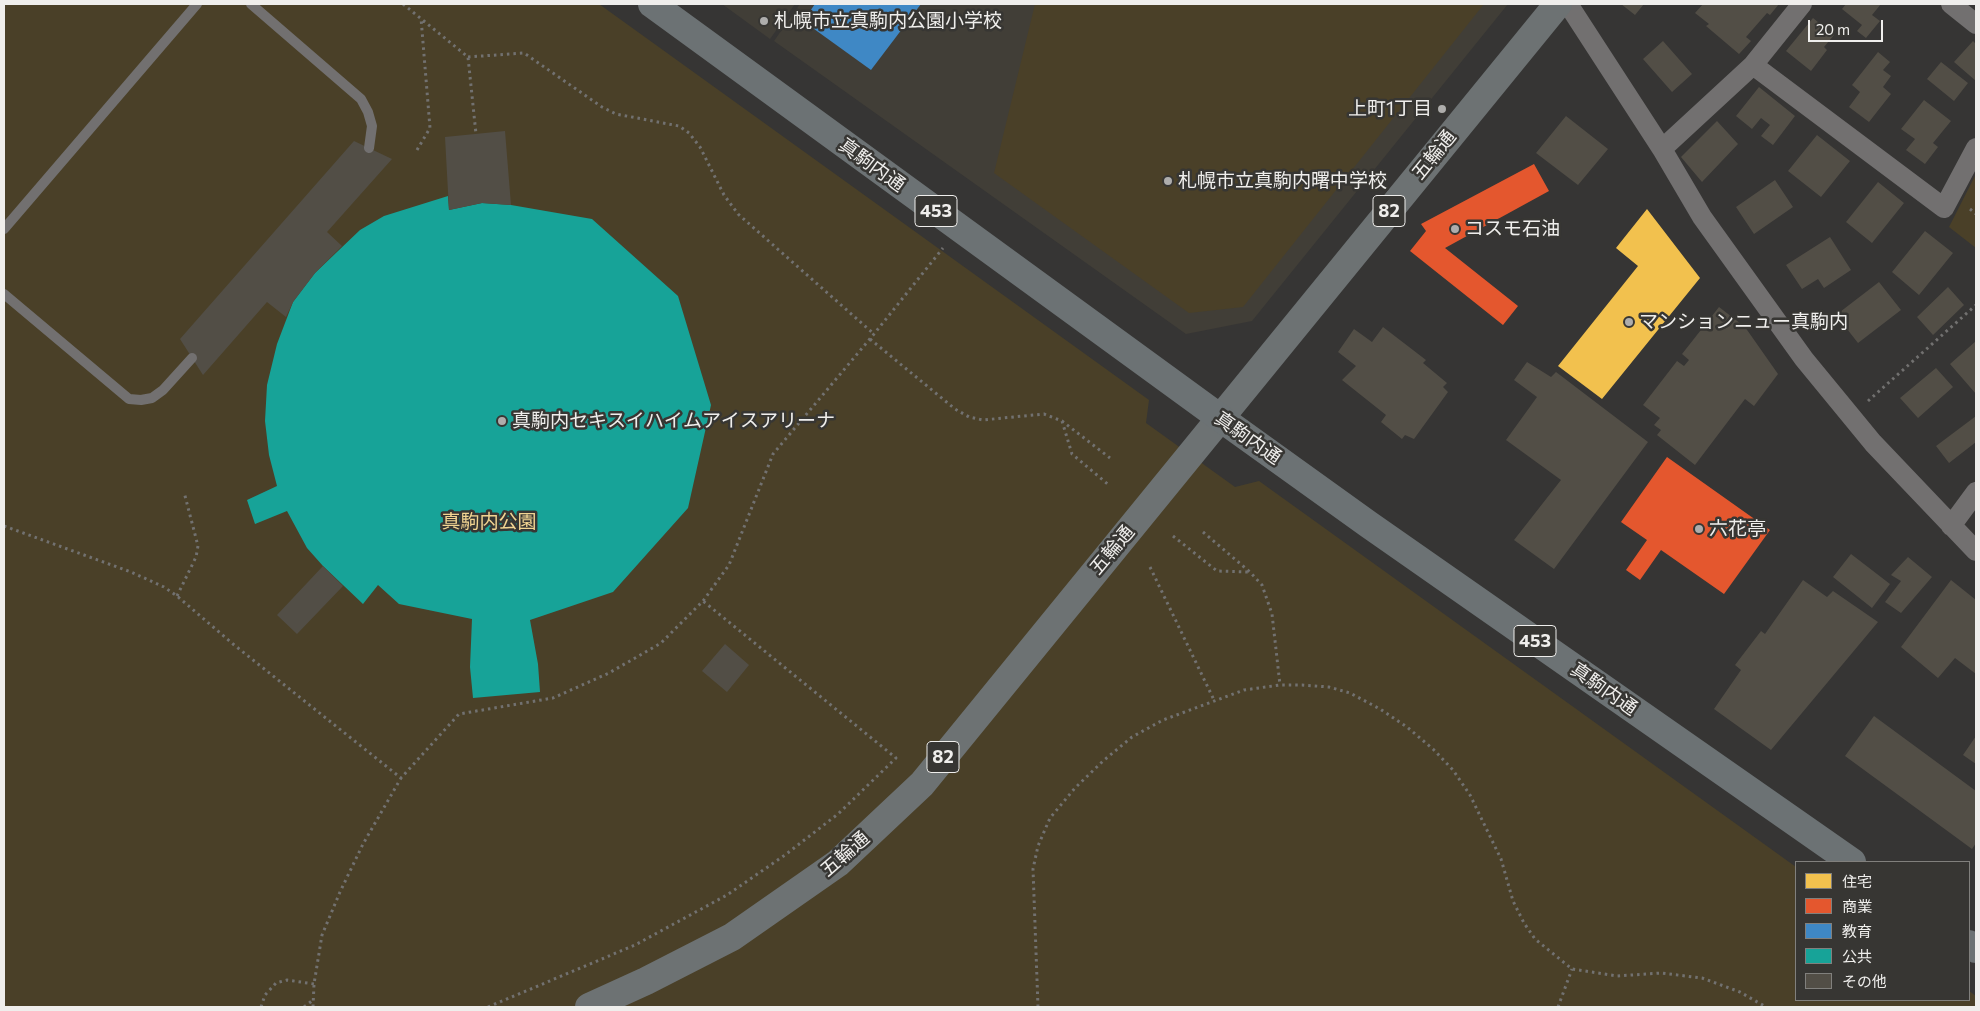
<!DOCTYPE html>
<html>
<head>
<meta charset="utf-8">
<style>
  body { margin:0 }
  #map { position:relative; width:1980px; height:1011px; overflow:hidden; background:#363534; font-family:Commissioner,"Noto Sans JP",sans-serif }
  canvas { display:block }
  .frame { position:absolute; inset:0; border:5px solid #efeeec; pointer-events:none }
  .legend { position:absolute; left:1795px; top:861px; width:175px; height:140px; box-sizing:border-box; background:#373633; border:1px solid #81807d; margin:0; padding:6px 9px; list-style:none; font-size:15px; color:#efeeec }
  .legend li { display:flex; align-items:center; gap:10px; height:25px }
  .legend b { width:25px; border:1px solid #81807d }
  .scale { position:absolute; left:1808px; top:20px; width:75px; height:22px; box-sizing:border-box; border:2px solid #efeeec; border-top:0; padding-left:6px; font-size:15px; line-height:18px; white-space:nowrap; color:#efeeec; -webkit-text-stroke:4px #373633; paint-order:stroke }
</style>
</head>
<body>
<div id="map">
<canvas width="1980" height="1011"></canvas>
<div class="frame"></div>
<ul class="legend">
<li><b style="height:14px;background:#f2c14e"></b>住宅</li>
<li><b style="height:14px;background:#e4572e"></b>商業</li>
<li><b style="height:14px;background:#3f88c5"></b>教育</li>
<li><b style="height:14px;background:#17a398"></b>公共</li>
<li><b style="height:14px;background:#524e46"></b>その他</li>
</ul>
<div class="scale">20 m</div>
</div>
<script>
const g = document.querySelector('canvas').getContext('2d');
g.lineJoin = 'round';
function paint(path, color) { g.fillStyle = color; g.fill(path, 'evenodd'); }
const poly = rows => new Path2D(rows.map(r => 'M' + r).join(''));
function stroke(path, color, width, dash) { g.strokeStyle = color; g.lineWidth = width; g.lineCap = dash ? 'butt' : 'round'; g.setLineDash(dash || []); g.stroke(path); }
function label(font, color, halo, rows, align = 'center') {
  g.font = font + ' Commissioner,"Noto Sans JP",sans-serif'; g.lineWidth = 5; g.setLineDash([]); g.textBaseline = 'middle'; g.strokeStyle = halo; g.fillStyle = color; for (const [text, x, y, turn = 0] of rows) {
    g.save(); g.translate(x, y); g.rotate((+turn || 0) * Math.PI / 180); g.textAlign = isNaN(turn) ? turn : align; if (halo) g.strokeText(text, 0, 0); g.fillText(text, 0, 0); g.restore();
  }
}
paint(poly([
  [722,4,795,4,770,39],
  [800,4,1508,4,1252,321,1186,334,774,41]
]), '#413e37');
paint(poly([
  [4,4,599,4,1149,400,1146,423,1235,487,1259,481,1796,867,1796,1000,1969,1000,1969,991,1976,996,1976,1007,4,1007],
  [1035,4,1484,4,1243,307,1189,313,994,173],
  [1976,174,1976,248,1949,227]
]), '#4a4028');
paint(poly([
  [1647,209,1700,278,1602,399,1558,366,1638,266,1616,248]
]), '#f2c14e');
paint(poly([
  [1534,164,1549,191,1445,248,1518,306,1503,325,1410,251,1426,231,1421,224],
  [1667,457,1770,530,1724,594,1661,550,1640,580,1626,570,1647,540,1621,522]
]), '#e4572e');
paint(poly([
  [815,4,921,4,871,70,803,21]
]), '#3f88c5');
paint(poly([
  [448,196,449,210,482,203,511,205,592,219,678,296,711,405,688,508,613,592,530,620,538,664,540,692,473,698,470,667,472,619,399,604,378,585,363,604,323,566,307,548,287,511,255,524,247,500,277,486,269,455,265,421,267,385,277,344,293,302,315,273,360,230,384,216]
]), '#17a398');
paint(poly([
  [1621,4,1644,4,1635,15],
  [1703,4,1779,4,1770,15,1767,13,1746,37,1751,41,1739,54,1706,26,1709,24,1695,13],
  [1846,4,1881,4,1872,15,1880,21,1866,38,1857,31,1862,25,1842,9],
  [1813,18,1834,35,1824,47,1827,50,1811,71,1786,51],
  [1663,41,1692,74,1672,92,1643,59],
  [1973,41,1976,44,1976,81,1954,62],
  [1878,52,1890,62,1883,70,1891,76,1883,87,1891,94,1869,122,1849,107,1860,92,1852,85],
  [1941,62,1968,83,1954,101,1927,79],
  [1759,87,1795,116,1773,145,1761,136,1770,125,1761,118,1752,129,1736,116],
  [1924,100,1951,121,1933,143,1938,147,1925,164,1906,150,1915,139,1901,129],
  [1566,116,1608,149,1578,185,1536,153],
  [1717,121,1738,144,1702,182,1681,157],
  [505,131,511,205,482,203,449,210,445,137],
  [1817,135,1850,161,1821,197,1788,171],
  [354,141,392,159,327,232,342,246,315,273,293,302,286,317,267,302,203,375,180,339],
  [1775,180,1793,207,1754,234,1736,207],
  [1878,182,1904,203,1872,243,1846,222],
  [1925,231,1953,253,1919,295,1892,272],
  [1830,237,1851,270,1824,288,1818,279,1802,289,1786,265],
  [1879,282,1901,310,1858,343,1836,315],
  [1948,287,1964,305,1933,335,1917,317],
  [1719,307,1745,327,1778,374,1754,406,1745,399,1695,465,1657,435,1661,430,1654,425,1660,418,1643,405,1677,361,1684,366,1689,360,1682,354],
  [1383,327,1426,360,1423,363,1447,383,1443,387,1448,392,1414,439,1405,435,1402,439,1381,422,1386,415,1342,380,1356,366,1338,352,1354,329,1372,342],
  [1976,341,1976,394,1950,364],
  [1527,362,1551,377,1556,372,1648,442,1554,569,1514,540,1561,480,1506,440,1537,397,1514,380],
  [1936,368,1953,387,1918,418,1900,398],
  [1976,416,1976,442,1949,463,1936,446],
  [1851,554,1890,584,1872,608,1833,577],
  [1908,557,1932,577,1901,613,1885,602,1901,581,1891,575],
  [323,566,343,586,297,634,277,615],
  [1803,580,1827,597,1833,591,1878,622,1771,750,1714,709,1741,670,1735,665,1761,631,1765,634],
  [1951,580,1976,600,1976,674,1955,658,1938,678,1901,647],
  [725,644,749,665,727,692,702,671],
  [1874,716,1976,791,1976,843,1972,849,1845,756],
  [1976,736,1976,764,1963,755]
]), '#524e46');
stroke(poly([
  [403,4,468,57,476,134],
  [468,57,524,53,602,107,616,114,679,126,689,133,700,147,724,195,738,214,874,334],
  [417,150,430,128,421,18],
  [1970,209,1976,214],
  [870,339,955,409,969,417,983,420,1044,414,1062,421,1110,458],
  [1868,401,1976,305],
  [1062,421,1072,454,1110,486],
  [4,526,131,572,164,587,177,596,233,644,401,778,459,714,553,698,609,673,661,643,703,601,729,565,773,454,874,334,943,248],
  [1203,532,1250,572,1262,585,1272,614,1280,685],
  [1173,536,1217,571,1249,572],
  [1150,567,1214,700],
  [177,596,196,557,198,546,184,492],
  [261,1007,265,995,276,983,287,980,314,984],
  [304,1007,313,1000],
  [313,1007,314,984,322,935,340,892,363,844,401,778],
  [488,1007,635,945,727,895,785,855,838,814,896,758,703,601],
  [1038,1007,1033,869,1038,846,1050,818,1075,788,1103,761,1132,737,1163,720,1244,690,1280,685,1302,685,1329,687,1350,693,1380,709,1407,727,1433,749,1453,770,1470,795,1501,859,1513,901,1524,923,1535,939,1572,969,1617,976,1661,973,1702,978,1740,992,1766,1007],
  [1558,1007,1572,969]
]), '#727170', 3, [2.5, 4]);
stroke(poly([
  [251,4,361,99,368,112,372,126,369,148],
  [4,229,197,4],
  [4,294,129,399,141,400,152,398,163,390,192,358]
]), '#727070', 10);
stroke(poly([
  [1568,4,1662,149,1702,217,1804,359,1873,443,1976,551],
  [1951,4,1976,24],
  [1753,65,1802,4],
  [1662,149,1753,65,1944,208,1976,148],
  [1951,526,1976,492]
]), '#727070', 20);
stroke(poly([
  [589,1007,646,981,732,937,838,863,922,784,1558,4]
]), '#6d7273', 28);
stroke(poly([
  [652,4,1219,417,1368,524,1852,862],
  [1969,944,1976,949]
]), '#6c7274', 28);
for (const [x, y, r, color] of [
  [764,21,5,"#aeadac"],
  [1442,109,5,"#aeadac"],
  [1168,181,5,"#aeadac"],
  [1455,229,5,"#aeadac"],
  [1629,322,5,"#aeadac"],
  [502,421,5,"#aeadac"],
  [1699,529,5,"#aeadac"]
]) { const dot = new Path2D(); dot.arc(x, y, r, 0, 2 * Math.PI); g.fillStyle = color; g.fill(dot); stroke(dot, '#373633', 2); }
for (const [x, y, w] of [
  [936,211,42],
  [1389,211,32],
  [1535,641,42],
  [943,757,32]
]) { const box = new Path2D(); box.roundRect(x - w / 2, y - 15.5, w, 31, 4); g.fillStyle = '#373633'; g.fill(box); stroke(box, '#efeeec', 1); }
label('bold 18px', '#efeeec', null, [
  ["453",936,211],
  ["82",1389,211],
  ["453",1535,641],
  ["82",943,757]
]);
label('19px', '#efeeec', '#373633', [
  ["札幌市立真駒内公園小学校",774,21],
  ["上町1丁目",1432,109,"right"],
  ["札幌市立真駒内曙中学校",1178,181],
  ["コスモ石油",1465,229],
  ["マンションニュー真駒内",1639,322],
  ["真駒内セキスイハイムアイスアリーナ",512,421],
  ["六花亭",1709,529]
], 'left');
label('19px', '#efeeec', '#373633', [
  ["五輪通",1434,155,-51],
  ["真駒内通",872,165,36],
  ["真駒内通",1248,438,35],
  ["五輪通",1112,550,-50],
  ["真駒内通",1604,689,35],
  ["五輪通",845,854,-41]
]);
label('19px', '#f2d592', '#373633', [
  ["真駒内公園",489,522]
]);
</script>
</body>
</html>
